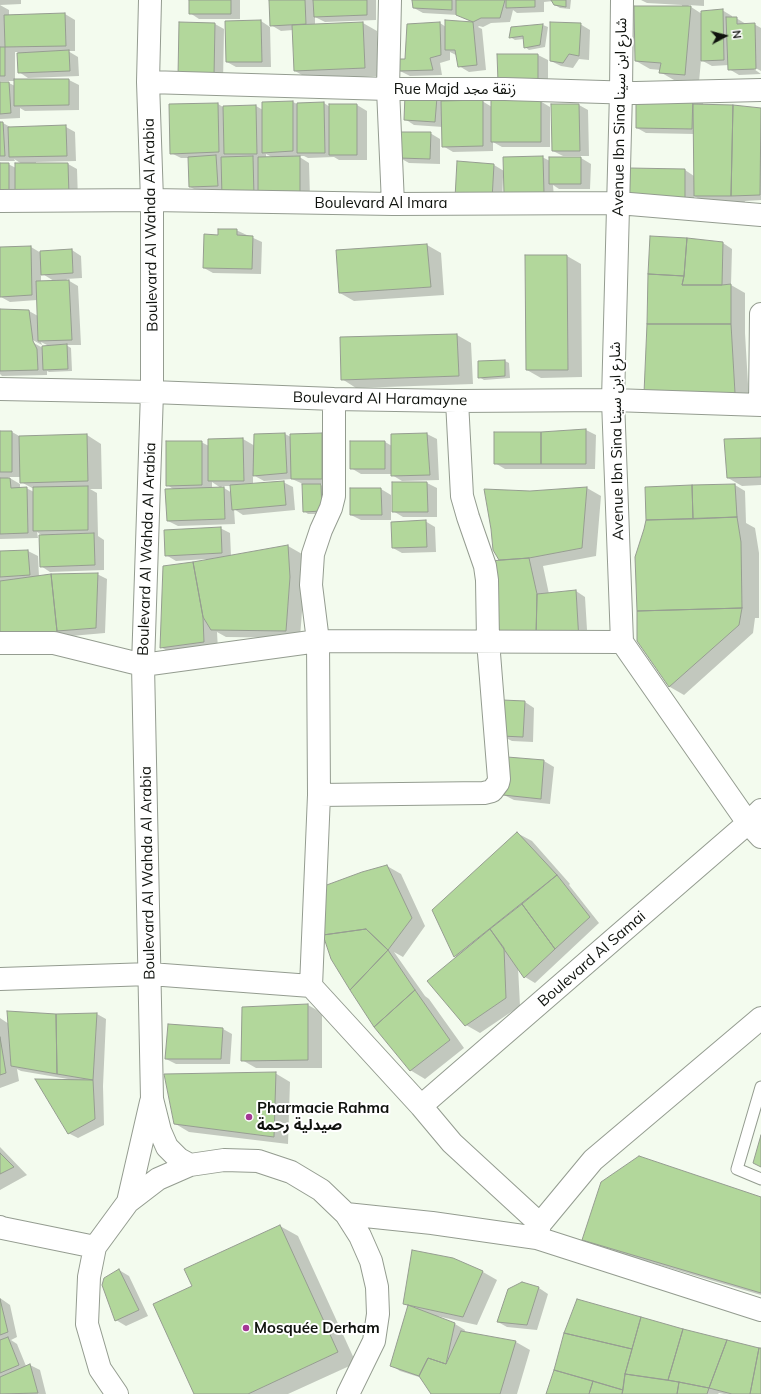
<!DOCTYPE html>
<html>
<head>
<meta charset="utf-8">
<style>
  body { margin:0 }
  #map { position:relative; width:761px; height:1394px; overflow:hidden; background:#f3fbee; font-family:Mulish,sans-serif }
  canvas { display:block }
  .north { position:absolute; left:705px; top:16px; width:40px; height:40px; -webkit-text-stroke:3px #fff; paint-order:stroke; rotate:83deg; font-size:11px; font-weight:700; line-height:16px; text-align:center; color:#0f120d }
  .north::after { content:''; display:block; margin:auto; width:14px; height:18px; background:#0f120d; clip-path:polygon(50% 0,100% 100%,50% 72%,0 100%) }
</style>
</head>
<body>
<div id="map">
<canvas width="761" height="1394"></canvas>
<div class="north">N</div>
</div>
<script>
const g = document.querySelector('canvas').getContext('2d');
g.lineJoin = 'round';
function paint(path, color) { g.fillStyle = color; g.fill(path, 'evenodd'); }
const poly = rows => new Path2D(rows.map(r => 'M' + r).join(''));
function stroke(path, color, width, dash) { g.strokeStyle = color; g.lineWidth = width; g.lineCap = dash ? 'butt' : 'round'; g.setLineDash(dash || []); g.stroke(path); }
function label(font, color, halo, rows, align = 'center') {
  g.font = font + ' Mulish,"Noto Sans Arabic",sans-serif'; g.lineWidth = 4; g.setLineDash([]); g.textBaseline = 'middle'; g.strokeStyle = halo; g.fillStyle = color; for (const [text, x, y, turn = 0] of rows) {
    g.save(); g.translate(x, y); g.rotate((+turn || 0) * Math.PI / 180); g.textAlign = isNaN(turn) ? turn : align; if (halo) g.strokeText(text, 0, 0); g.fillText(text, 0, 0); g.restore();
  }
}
paint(poly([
  [0,0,21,0,21,4,0,5,9,10,9,15,65,14,75,20,75,51,68,51,78,57,79,76,28,78,19,72,18,52,15,52,15,80,69,80,79,85,79,110,25,111,20,108,20,118,0,119,0,83,9,83,15,86,15,81,0,81],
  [190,0,240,0,240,19,199,19,190,13],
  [270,0,376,0,376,20,325,22,315,17,315,25,363,23,377,31,379,76,309,79,295,71,293,30,281,31,271,25],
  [413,0,571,0,570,9,560,8,555,5,553,1,544,2,544,12,517,13,513,10,510,22,491,23,483,27,479,26,478,27,482,29,486,70,469,72,459,66,456,55,450,52,450,60,440,63,442,75,410,76,400,71,406,60,440,23,446,27,446,22,474,23,458,15,423,13,414,8],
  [641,0,704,0,704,6,688,5,702,14,722,10,732,16,732,18,736,18,746,24,754,24,761,28,761,71,752,66,751,67,761,74,739,75,729,69,729,65,712,66,701,60,699,82,674,80,660,72,661,70,650,69,636,61,682,7,682,5,647,3],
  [261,21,270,27,271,67,236,67,227,62],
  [215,24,224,29,223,82,189,81],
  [580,24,590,30,589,60,579,59,573,68,561,66,551,61],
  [543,25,548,27,545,47,529,50,525,47,524,39,515,40,510,37,511,28],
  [498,55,538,55,548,60,548,87],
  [637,94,703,100,703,105,761,109,761,200,745,201,744,204,709,204,694,196,694,203,639,202,685,170,694,176,694,134,646,133,637,128],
  [437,98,444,102,482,101,492,107,540,101,550,107,550,147,502,147,493,142,493,151,453,152,443,146,443,127,414,125,405,119],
  [293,102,297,104,324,103,330,107,330,105,357,105,367,111,367,160,339,160,334,157,308,158,304,156,298,156,309,163,310,198,200,192,190,187,189,158,181,158,171,153,218,104,223,107,256,106,263,110],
  [266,154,272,157,266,158],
  [579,105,588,110,589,156,563,156,553,151],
  [0,123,3,123,12,128,66,127,75,132,76,161,36,162,36,164,68,164,77,169,78,200,0,204,0,164,8,164,16,168,22,164,14,159,15,161,0,161],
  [430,133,440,139,440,164,409,163,400,158],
  [542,157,550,161,581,158,591,164,590,189,559,189,553,185,554,198,503,177,502,205,466,203,494,165,504,171],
  [236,230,262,242,261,274,213,273,204,268,219,236],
  [723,243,732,249,731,285,745,293,745,333,749,401,659,401],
  [427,245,441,253,444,295,354,301,340,293,337,251],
  [31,247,41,253,72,250,81,256,82,278,66,279,78,286,81,345,66,345,71,348,72,371,49,372,47,371,47,375,2,376,0,374,0,310,29,311,38,316,37,300,10,302,1,297,0,248],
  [41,273,54,281,41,282],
  [29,338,42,345,41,342,49,346,43,348,28,340],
  [567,256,581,264,582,377,541,378,527,370],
  [457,335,471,343,473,384,356,388,342,379,341,338],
  [505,361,509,363,510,378,484,380,479,377],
  [586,430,596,435,595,469,505,469,495,463,541,433],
  [0,432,12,432,21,437,87,435,101,444,102,489,90,489,97,493,98,536,104,540,104,570,50,572,41,566,43,536,37,532,38,538,0,539],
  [8,477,21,477,21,482,34,489,34,492,26,488,20,488,20,484],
  [285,434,291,437,321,434,331,440,332,484,319,484,326,488,326,514,308,514,304,511,303,484,292,479,264,481,253,475,253,484,283,482,293,487,295,510,243,515,234,509,235,524,178,526,168,521,175,490,167,485,201,442,209,446,209,440,243,439,255,446,255,435],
  [212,482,221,488,212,488],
  [221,486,231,486,232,493],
  [427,434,437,439,439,480,402,481,392,475,392,474,361,474,351,468,385,442,392,446,392,435],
  [761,439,761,485,742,486,728,478],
  [393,483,427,483,437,488,437,517,403,517,393,511],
  [735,485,745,491,746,523,755,528,759,553,759,618,755,618,753,633,684,695,670,687,638,640,647,520,646,488],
  [587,488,601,496,596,556,543,566,549,594,576,591,585,597,588,646,489,641,500,561,494,549,530,492],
  [381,489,391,495,391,520,361,520,351,515],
  [425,521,435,527,436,552,402,553,393,548],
  [220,528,230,533,231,556,288,546,302,554,304,585,300,638,226,637,217,632,218,650,175,656,161,647,206,561,206,559,176,561,166,555],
  [28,551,38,556,39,577,97,574,107,579,105,633,71,636,71,639,0,645,0,552],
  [525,702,534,708,533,742,512,741,502,736],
  [544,761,554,767,550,804,514,800,504,795],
  [517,833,532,841,570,884,569,885,599,923,535,983,525,977,518,967,520,1006,480,1033,466,1025,456,957,433,910],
  [387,866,401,874,425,926,403,957,394,952,425,996,429,999,464,1048,425,1079,410,1070,331,958],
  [308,1005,322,1013,322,1068,256,1068,242,1060],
  [97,1014,106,1019,103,1086,104,1125,78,1138,68,1133,68,1079,21,1071,17,1069,19,1081,0,1088,0,1018,9,1024,56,1015],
  [223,1029,232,1034,230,1064,176,1064,166,1059],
  [275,1073,290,1082,288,1144,189,1132,174,1123],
  [0,1147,27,1175,0,1190],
  [761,1198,761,1295,592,1245,583,1240],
  [280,1226,298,1236,356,1363,288,1394,195,1394,193,1287],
  [452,1259,483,1272,497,1280,477,1325,437,1316,436,1317,455,1324,465,1330,464,1333,516,1342,530,1350,517,1394,432,1394,422,1378,400,1371,391,1365,409,1306,404,1303],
  [119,1270,129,1276,148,1316,126,1326,116,1320],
  [522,1283,539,1288,548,1294,537,1330,507,1327,498,1322],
  [0,1298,10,1305,17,1337,11,1340,17,1344,26,1366,30,1365,40,1370,46,1394,0,1394],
  [577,1300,683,1330,761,1349,761,1394,724,1394,719,1393,718,1394,547,1394]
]), '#0003');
const building = poly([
  [189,0,231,0,231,14,189,14,189,0],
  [269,0,305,0,306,24,270,26,269,0],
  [313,0,367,0,367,15,314,17,313,0],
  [412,0,452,0,452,10,413,8,412,0],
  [456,0,505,0,500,18,481,18,473,22,456,15,456,0],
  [506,0,535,0,535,7,506,8,506,0],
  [551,0,566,0,566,7,554,5,551,0],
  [634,6,691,6,685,75,659,73,661,63,635,61,634,6],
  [723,9,724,60,701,61,701,11,723,9],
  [65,13,66,46,5,47,4,15,65,13],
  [726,17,737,17,737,24,755,23,756,69,728,70,726,17],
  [261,20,262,62,226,62,225,21,261,20],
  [445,20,473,22,477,65,458,67,455,50,445,50,445,20],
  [179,22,215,23,214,77,178,76,179,22],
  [363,22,365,68,294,71,292,25,363,22],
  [440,22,441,55,430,58,433,70,399,71,397,59,405,59,407,24,440,22],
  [550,22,581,23,579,56,569,54,563,63,550,61,550,22],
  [543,24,540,45,524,48,523,36,509,38,511,27,543,24],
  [0,47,5,47,5,76,0,76,0,47],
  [69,50,70,71,18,73,17,53,69,50],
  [497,54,538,54,538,82,498,82,497,54],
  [14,79,69,79,69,105,14,106,14,79],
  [0,82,9,82,11,113,0,114,0,82],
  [636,93,693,94,692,129,636,128,636,93],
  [405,95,437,97,435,122,404,120,405,95],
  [483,100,483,146,442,147,441,101,483,100],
  [491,100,541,100,541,142,491,142,491,100],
  [293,101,293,151,262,153,262,102,293,101],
  [324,102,325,153,297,153,297,103,324,102],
  [218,103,219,152,170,154,169,104,218,103],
  [329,104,357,104,357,155,329,155,329,104],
  [551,104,579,104,580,151,552,151,551,104],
  [693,104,733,105,731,196,694,196,693,104],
  [256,105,257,154,224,154,223,106,256,105],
  [733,105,761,108,760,195,731,196,733,105],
  [0,122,3,122,5,156,0,156,0,122],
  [66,125,67,156,9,157,8,127,66,125],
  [399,132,431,132,430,159,399,158,399,132],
  [216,155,218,186,189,187,188,157,216,155],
  [253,156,254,196,222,197,221,157,253,156],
  [300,156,300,193,258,194,258,157,300,156],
  [543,156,544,193,504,194,503,157,543,156],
  [549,157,581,157,581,184,549,184,549,157],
  [457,161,494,164,492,200,455,198,457,161],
  [0,163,9,163,9,199,0,199,0,163],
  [15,163,68,163,69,195,15,196,15,163],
  [629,168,685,169,685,198,629,197,629,168],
  [218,229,237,229,237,235,253,236,252,269,203,268,204,234,218,235,218,229],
  [650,236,687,238,684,276,648,274,650,236],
  [687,238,723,242,722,285,682,285,684,276,687,238],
  [427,244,431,287,339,293,336,250,427,244],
  [31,246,32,295,0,297,0,247,31,246],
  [72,249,73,273,41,275,40,251,72,249],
  [525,255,567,255,568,370,526,370,525,255],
  [648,274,684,276,682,285,722,285,731,284,731,324,647,324,648,274],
  [69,280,72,340,38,341,36,281,69,280],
  [0,309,29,310,33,341,37,349,38,370,0,371,0,309],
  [647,324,731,324,735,393,644,393,647,324],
  [457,334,459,376,341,380,340,337,457,334],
  [67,344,68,369,43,370,42,346,67,344],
  [505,360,505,376,478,378,478,361,505,360],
  [586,429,586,464,541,464,541,432,586,429],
  [0,431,12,431,12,472,0,472,0,431],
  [494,432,541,432,541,464,494,464,494,432],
  [285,433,287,473,253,476,254,434,285,433],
  [322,433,322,479,291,479,290,434,322,433],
  [427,433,430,475,391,476,391,434,427,433],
  [87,434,88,481,20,483,19,436,87,434],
  [243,438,244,481,208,481,208,439,243,438],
  [761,438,761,477,727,478,724,439,761,438],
  [166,441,202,441,202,485,166,486,166,441],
  [350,441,385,441,385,469,350,469,350,441],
  [0,478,10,478,11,488,27,487,28,533,0,534,0,478],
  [284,481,286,505,232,510,230,485,284,481],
  [392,482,427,482,428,512,392,512,392,482],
  [302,484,321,484,322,511,303,512,302,484],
  [735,484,737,517,693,519,692,485,735,484],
  [692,485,693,519,646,520,645,487,692,485],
  [88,486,88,530,33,531,33,487,88,486],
  [224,487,225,519,167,521,165,489,224,487],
  [587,487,582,548,529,558,499,560,493,550,491,529,484,489,530,491,587,487],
  [350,488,381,488,382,515,350,515,350,488],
  [737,517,741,542,742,608,637,611,635,557,644,529,646,520,737,517],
  [426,520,427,547,392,548,391,522,426,520],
  [221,527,222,553,165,556,164,530,221,527],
  [94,533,95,565,40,567,39,535,94,533],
  [288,545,290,577,286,631,211,630,203,617,193,562,288,545],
  [28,550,30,575,0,577,0,551,28,550],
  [529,558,537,594,536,635,488,641,490,561,529,558],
  [193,562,203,617,204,642,160,648,163,566,193,562],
  [98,573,96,628,57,631,51,574,98,573],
  [51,574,57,631,54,640,0,640,0,581,51,574],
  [576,590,579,641,536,641,537,594,576,590],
  [742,608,739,625,669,687,637,641,637,611,742,608],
  [502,700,525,701,523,737,501,736,502,700],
  [507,757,544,760,541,799,503,795,507,757],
  [517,832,557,875,454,957,432,910,517,832],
  [387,865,412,918,388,950,366,929,323,935,324,886,362,872,387,865],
  [557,875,590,917,555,949,522,904,557,875],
  [522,904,555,949,524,978,490,929,522,904],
  [366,929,388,950,350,990,331,959,323,935,366,929],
  [490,929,504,948,506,998,465,1026,427,981,490,929],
  [388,950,415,990,374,1027,350,990,388,950],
  [415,990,450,1040,410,1071,374,1027,415,990],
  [308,1004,308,1060,241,1061,242,1007,308,1004],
  [7,1011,56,1014,57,1074,11,1066,7,1011],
  [97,1013,93,1080,57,1074,56,1014,97,1013],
  [168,1024,223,1028,221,1059,165,1059,168,1024],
  [0,1037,6,1073,0,1075,0,1037],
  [276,1072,274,1137,174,1124,164,1074,276,1072],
  [35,1079,93,1080,95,1119,68,1134,35,1079],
  [761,1135,761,1167,753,1163,761,1135],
  [0,1153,14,1167,0,1174,0,1153],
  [639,1156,761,1197,761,1293,582,1240,601,1182,639,1156],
  [280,1225,338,1352,248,1394,194,1394,153,1304,192,1286,184,1269,280,1225],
  [412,1250,453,1258,483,1271,463,1317,403,1304,412,1250],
  [119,1269,139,1310,115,1321,102,1285,104,1278,119,1269],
  [522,1282,539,1287,527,1325,497,1322,508,1289,522,1282],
  [0,1299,8,1332,0,1335,0,1299],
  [577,1299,641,1317,632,1349,564,1333,577,1299],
  [408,1305,455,1323,446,1364,428,1358,419,1376,390,1366,408,1305],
  [641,1317,683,1329,668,1380,625,1374,641,1317],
  [683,1329,727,1340,709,1388,668,1380,683,1329],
  [461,1331,516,1341,500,1394,431,1394,419,1376,428,1358,446,1364,461,1331],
  [564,1333,632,1349,625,1374,623,1390,554,1370,564,1333],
  [8,1337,19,1365,0,1373,0,1340,8,1337],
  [727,1340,759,1348,750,1394,732,1394,709,1388,727,1340],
  [759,1348,761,1348,761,1394,750,1394,759,1348],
  [30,1364,38,1393,0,1394,0,1377,30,1364],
  [554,1370,593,1381,589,1394,546,1394,554,1370],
  [625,1374,679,1382,677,1394,622,1394,625,1374],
  [593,1381,623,1390,622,1394,589,1394,593,1381],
  [679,1382,709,1388,707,1394,677,1394,679,1382]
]);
paint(building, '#b2d79b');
stroke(building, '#969d91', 1);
const lane = poly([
  [761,1087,737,1169,761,1179]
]);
const street = poly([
  [150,0,148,82,152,200,152,392,143,665,152,1099,160,1131,167,1147,179,1159,190,1165],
  [390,0,388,89,393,204],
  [622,0,621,92,613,400,622,642,748,823,761,837],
  [148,82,388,89,505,89,636,93,761,90],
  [0,201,152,200,393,204,618,203,761,215],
  [0,389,152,392,334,399,457,401,613,400,761,405],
  [760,405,761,314],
  [0,643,54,643,143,665,318,641,622,642],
  [319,795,484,793,492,791,498,783,499,779,488,641,487,580,485,566,468,517,462,496,457,401],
  [0,979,150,974,311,986,421,1106,452,1143,540,1224],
  [311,986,319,795,318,641,311,585,313,554,321,530,331,508,334,496,334,399],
  [421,1106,748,823,761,810],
  [128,1202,151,1102],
  [346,1214,432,1223,537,1238,761,1310],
  [0,1227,2,1228,95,1247],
  [537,1238,540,1224,593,1160,761,1018],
  [117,1394,100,1369,87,1324,89,1277,95,1247,128,1202,158,1179,190,1165,224,1160,258,1161,291,1172,321,1190,346,1214,360,1236,371,1261,377,1287,378,1314,374,1341,348,1394]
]);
stroke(lane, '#949c90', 13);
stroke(street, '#949c90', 24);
stroke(lane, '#fff', 11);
stroke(street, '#fff', 22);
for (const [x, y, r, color] of [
  [249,1117,4,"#a43795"],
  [246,1328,4,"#a43795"]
]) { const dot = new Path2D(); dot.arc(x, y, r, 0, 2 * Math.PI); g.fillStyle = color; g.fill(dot); stroke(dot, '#fff', 1.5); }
label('15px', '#0f120d', '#fff', [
  ["Rue Majd زنقة مجد",455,89],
  ["Avenue Ibn Sina شارع ابن سينا",620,117,-89],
  ["Boulevard Al Imara",381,203],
  ["Boulevard Al Wahda Al Arabia",151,225,-91],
  ["Boulevard Al Haramayne",380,399,1],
  ["Avenue Ibn Sina شارع ابن سينا",617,441,-91],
  ["Boulevard Al Wahda Al Arabia",147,549,-88],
  ["Boulevard Al Wahda Al Arabia",148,873,-91],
  ["Boulevard Al Samai",592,959,-41]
]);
label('bold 15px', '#0f120d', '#fff', [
  ["Pharmacie Rahma",257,1108],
  ["صيدلية رحمة",257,1125],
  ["Mosquée Derham",254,1328]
], 'left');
</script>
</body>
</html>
